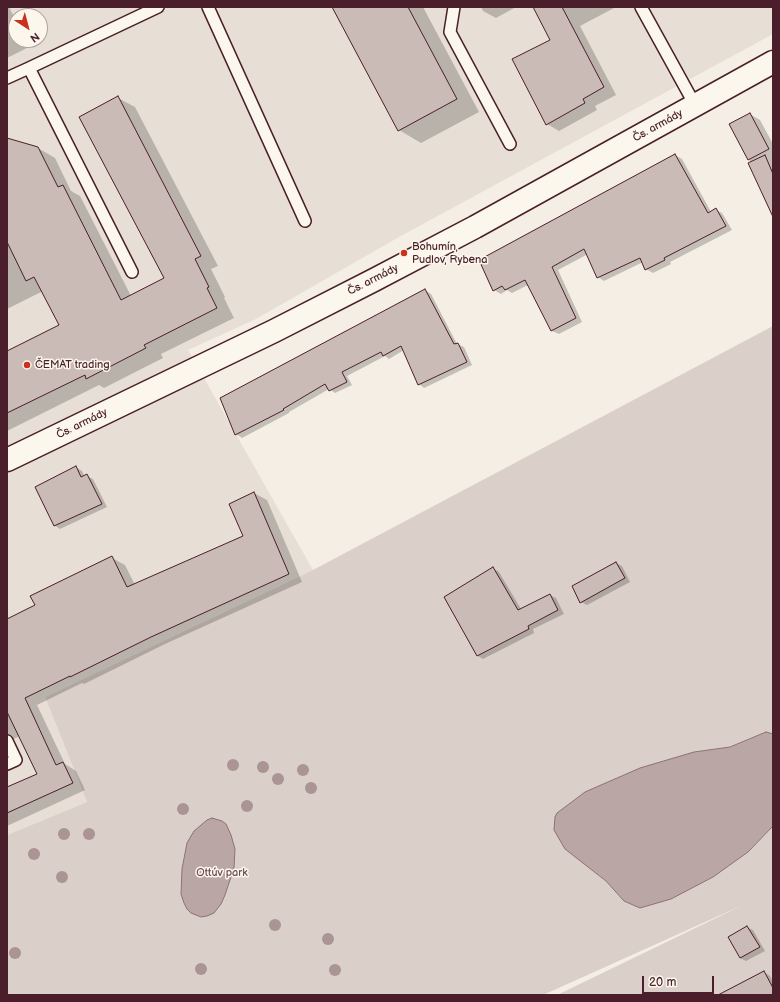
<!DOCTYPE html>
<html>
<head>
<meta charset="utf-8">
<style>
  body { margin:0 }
  #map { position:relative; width:780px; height:1002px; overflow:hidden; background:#f4eee4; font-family:"Balsamiq Sans",sans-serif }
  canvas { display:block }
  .frame { position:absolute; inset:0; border:8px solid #4a1f2b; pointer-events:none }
  .north { position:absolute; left:8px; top:8px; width:40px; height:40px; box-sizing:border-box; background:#fbf7ec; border:1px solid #b4a19f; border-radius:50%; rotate:144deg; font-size:11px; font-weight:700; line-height:16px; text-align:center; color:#4a1f2b }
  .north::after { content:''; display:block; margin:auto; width:14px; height:18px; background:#c8321e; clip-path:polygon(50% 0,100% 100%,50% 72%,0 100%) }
  .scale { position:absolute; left:642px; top:976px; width:72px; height:18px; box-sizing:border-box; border:2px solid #4a1f2b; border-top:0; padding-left:5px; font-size:12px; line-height:14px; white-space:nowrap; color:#4a1f2b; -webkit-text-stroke:3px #fbf7ec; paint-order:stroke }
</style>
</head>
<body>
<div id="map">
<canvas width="780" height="1002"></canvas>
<div class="frame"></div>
<div class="north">N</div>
<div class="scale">20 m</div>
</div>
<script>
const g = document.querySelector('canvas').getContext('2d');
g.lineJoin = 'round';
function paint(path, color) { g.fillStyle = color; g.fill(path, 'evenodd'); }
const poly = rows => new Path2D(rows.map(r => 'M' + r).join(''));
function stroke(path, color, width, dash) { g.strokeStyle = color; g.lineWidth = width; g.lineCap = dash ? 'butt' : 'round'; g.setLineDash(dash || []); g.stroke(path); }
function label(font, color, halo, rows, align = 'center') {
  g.font = font + ' "Balsamiq Sans",sans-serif'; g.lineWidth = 3; g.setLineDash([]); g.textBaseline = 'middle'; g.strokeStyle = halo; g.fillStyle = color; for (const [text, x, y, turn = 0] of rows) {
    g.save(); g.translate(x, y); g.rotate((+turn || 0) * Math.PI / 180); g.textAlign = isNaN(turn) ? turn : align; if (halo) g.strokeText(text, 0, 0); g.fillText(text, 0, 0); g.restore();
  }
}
paint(poly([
  [7,7,773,7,773,34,399,237,256,319,188,350,313,570,45,697,87,802,7,835],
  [16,16,40,16,40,40,16,40]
]), '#e7dfd6');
paint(poly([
  [773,326,773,734,766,732,730,747,694,752,587,866,606,881,624,901,748,852,773,826,773,995,557,995,743,905,543,995,7,995,7,835,87,802,45,697,313,570]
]), '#dbd0c9');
const water = poly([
  [766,732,773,734,773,826,748,852,713,877,671,899,640,908,624,901,606,881,565,849,554,830,555,817,557,813,585,792,640,768,694,752,730,747,766,732],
  [212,818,222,821,226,824,231,835,235,849,234,868,225,895,221,904,214,913,207,916,201,917,191,913,187,909,184,903,181,894,182,869,187,843,194,831,207,820,212,818]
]);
paint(water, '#baa7a5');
stroke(water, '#8d7174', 1);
paint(poly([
  [7,7,9,7,16,21,16,40,25,40,29,47,7,58],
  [333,7,423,7,479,112,421,143,399,130],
  [481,7,516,7,496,18,483,11],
  [534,7,616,7,580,26,616,95,595,106,597,110,559,131,547,124,551,40],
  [118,98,135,107,218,266,211,269,225,297,224,298,234,318,161,354,163,358,104,388,99,385,7,431,7,352,60,325,43,291,7,309,7,145,38,148,55,158,71,191,80,196,131,296,165,278],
  [750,114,760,120,773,144,773,215,751,163,731,124],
  [675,155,682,159,711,212,716,210,722,213,732,230,670,262,671,264,653,273,646,269,643,262,604,281,598,277,588,254,558,270,582,322,559,334,552,331,528,285,512,293,507,290,501,294,494,290],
  [425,290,431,294,457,344,464,347,472,365,424,388,419,384,404,350,389,359,385,356,347,376,352,385,335,393,329,389,289,412,289,413,242,438,236,434],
  [76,467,82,471,85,477,87,476,93,479,107,507,60,529,54,525],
  [254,493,267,500,302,582,165,644,84,684,82,683,37,705,65,764,76,771,85,790,7,826,7,789,38,775,20,736,7,742,7,620,37,606,112,558,125,565,135,585,244,536],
  [616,563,622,566,630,582,587,605,581,602],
  [493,568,499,572,521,609,550,595,556,598,564,614,533,629,534,633,483,659,478,656],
  [747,927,753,930,765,951,746,961,740,958],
  [764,972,770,976,773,982,773,995,721,995]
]), '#0003');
const building = poly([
  [332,7,408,7,457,99,398,131,332,7],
  [533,7,562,7,604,87,583,99,585,103,546,125,512,59,550,40,533,7],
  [118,96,201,256,195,259,209,287,207,288,217,308,144,345,146,348,86,379,85,375,7,413,7,351,59,325,34,277,26,281,7,242,7,138,38,147,58,187,63,185,121,300,164,278,79,117,118,96],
  [750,113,769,149,748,160,729,124,750,113],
  [675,154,708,213,716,208,726,226,664,258,665,260,645,270,640,258,597,278,584,249,552,267,576,318,551,331,525,280,505,290,502,286,493,291,479,260,675,154],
  [765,155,773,174,773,217,748,163,765,155],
  [425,289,454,344,458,343,467,362,418,385,401,346,383,356,381,352,342,372,347,382,329,391,325,384,283,409,284,410,235,435,220,398,425,289],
  [76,466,81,477,87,474,102,504,54,526,35,487,76,466],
  [254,492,289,574,151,637,70,677,70,676,25,698,56,765,63,762,73,783,7,813,7,787,37,774,7,712,7,619,35,605,30,596,112,556,127,587,243,536,229,504,254,492],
  [616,562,625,578,580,603,572,586,616,562],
  [493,567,518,610,550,594,558,610,528,626,529,629,477,656,444,597,493,567],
  [747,926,760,947,740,958,728,937,747,926],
  [764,971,773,988,773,995,718,995,764,971]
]);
paint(building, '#cabbb6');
stroke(building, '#4a1f2b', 1);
const lane = poly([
  [208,7,305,221],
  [454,7,450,32,510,144],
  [641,7,695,105],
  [29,68,158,7],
  [7,78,29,68,132,272],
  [7,741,16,760,7,764]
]);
const secondary = poly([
  [7,460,274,331,374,280,475,227,773,62]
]);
stroke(lane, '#4a1f2b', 14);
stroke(secondary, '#4a1f2b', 25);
stroke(lane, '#fbf7ec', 11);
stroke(secondary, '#fbf7ec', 22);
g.fillStyle = '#aa9494';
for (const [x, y] of [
  [233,765],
  [263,767],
  [303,770],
  [278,779],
  [311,788],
  [247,806],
  [183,809],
  [64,834],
  [89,834],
  [34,854],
  [62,877],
  [275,925],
  [328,939],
  [15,953],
  [201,969],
  [335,970]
]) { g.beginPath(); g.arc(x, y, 6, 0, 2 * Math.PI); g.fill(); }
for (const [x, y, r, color] of [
  [404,253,4,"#c8321e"],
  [27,365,4,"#c8321e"]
]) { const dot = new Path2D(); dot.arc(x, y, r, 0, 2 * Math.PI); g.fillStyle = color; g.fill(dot); stroke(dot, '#fbf7ec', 1.5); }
label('11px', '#4a1f2b', '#fbf7ec', [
  ["Čs. armády",658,126,-29],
  ["Čs. armády",373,280,-27],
  ["Čs. armády",82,424,-26]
]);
label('11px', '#4a1f2b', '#fbf7ec', [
  ["Bohumín,",412,247],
  ["Pudlov, Rybena",412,260],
  ["ČEMAT trading",35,365]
], 'left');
label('11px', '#6e4b52', '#fbf7ec', [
  ["Ottúv park",222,873]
]);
</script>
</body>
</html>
